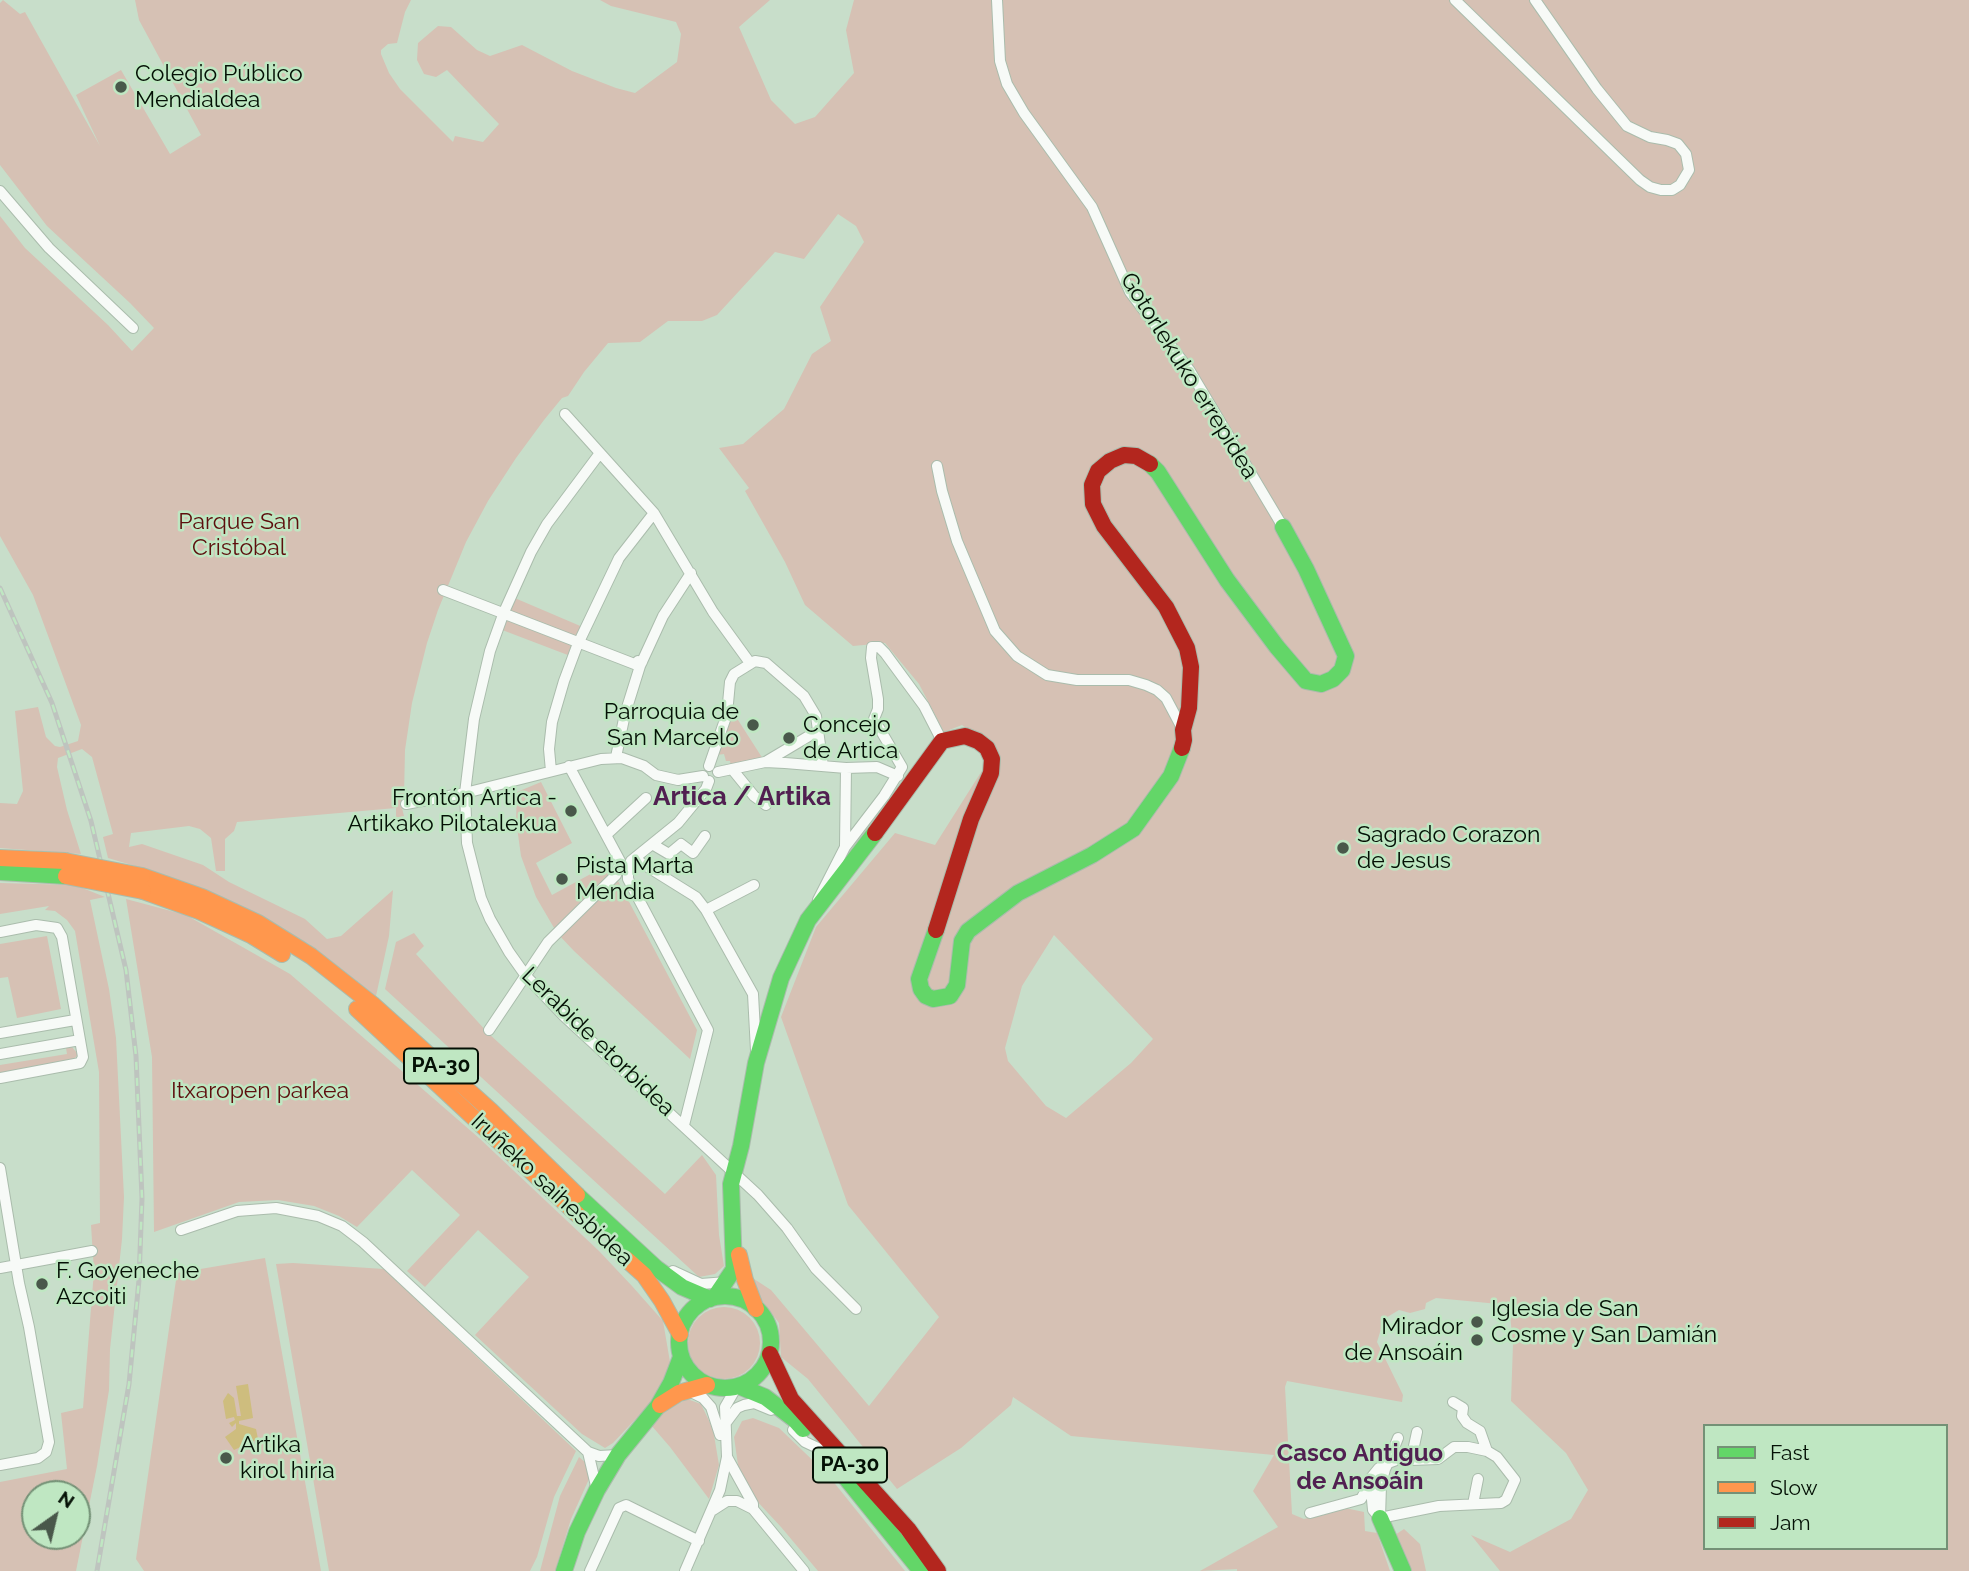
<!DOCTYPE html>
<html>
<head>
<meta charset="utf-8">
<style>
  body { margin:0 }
  #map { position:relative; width:1969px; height:1571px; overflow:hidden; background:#c8deca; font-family:Raleway,sans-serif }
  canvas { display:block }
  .legend { position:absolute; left:1703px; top:1424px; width:245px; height:126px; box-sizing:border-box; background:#bfe7c2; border:2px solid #749176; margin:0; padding:9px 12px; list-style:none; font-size:21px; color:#041005 }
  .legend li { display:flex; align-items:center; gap:14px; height:35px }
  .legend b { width:35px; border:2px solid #749176 }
  .north { position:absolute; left:21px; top:1480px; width:70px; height:70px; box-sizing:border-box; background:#bfe7c2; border:2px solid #749176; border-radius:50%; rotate:34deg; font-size:19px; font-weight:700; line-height:28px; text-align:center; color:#041005 }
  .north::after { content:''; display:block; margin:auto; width:24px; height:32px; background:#49584a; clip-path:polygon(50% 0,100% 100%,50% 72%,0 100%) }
</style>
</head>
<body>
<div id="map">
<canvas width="1969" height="1571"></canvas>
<ul class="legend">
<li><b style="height:9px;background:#63d668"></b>Fast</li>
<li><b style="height:9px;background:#ff974d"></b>Slow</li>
<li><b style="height:9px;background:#b3261e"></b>Jam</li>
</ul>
<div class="north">N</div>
</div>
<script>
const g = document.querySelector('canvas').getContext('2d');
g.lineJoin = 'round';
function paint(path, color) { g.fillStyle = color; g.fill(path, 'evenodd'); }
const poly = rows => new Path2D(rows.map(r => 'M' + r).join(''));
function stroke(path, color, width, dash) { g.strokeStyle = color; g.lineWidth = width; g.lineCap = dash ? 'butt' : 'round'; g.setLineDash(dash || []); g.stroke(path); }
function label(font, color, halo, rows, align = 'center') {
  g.font = font + ' Raleway,sans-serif'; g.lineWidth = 5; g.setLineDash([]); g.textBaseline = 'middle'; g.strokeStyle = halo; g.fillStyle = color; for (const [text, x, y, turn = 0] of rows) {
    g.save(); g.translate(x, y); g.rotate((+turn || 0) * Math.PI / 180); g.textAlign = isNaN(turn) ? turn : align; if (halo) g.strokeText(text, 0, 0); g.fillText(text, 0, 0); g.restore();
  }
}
paint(poly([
  [3,0,20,14,25,12,100,146,76,95,121,70,170,154,201,135,139,20,135,0,411,0,405,12,397,43,388,44,381,50,381,54,389,73,400,89,453,142,455,136,483,142,499,124,447,70,436,77,424,74,417,60,418,43,438,26,451,27,477,50,490,56,522,45,572,71,616,88,635,93,677,62,681,34,676,22,611,6,600,0,770,0,739,27,771,100,795,124,815,117,854,73,846,30,854,0,1969,0,1969,1571,1500,1571,1471,1535,1510,1552,1571,1519,1588,1490,1566,1453,1511,1401,1513,1344,1509,1305,1436,1298,1426,1303,1425,1309,1410,1313,1399,1310,1384,1319,1377,1342,1403,1395,1402,1402,1287,1381,1285,1387,1292,1514,1304,1519,1345,1508,1364,1512,1365,1531,1377,1533,1390,1571,1237,1571,1237,1569,1200,1571,1278,1527,1253,1491,1274,1455,1071,1436,1013,1397,1011,1405,961,1448,897,1489,808,1379,781,1357,779,1323,757,1294,751,1277,771,1290,869,1406,939,1317,848,1205,781,1017,816,927,895,833,935,845,995,750,962,725,944,732,919,684,885,643,853,646,805,605,785,562,745,491,749,488,719,448,743,444,784,409,812,354,831,341,820,307,864,242,856,226,838,214,804,259,775,252,717,315,702,321,668,321,640,342,608,343,584,372,568,396,562,398,544,420,516,458,488,501,466,542,438,610,427,643,412,703,405,750,404,796,401,804,404,816,396,818,396,808,237,822,234,831,225,839,225,871,216,871,211,838,200,829,189,826,131,833,129,847,142,844,203,865,229,882,305,919,327,939,341,936,393,890,389,936,376,996,309,944,162,874,108,858,103,837,113,834,92,757,82,749,58,758,57,767,67,810,81,854,0,848,0,803,17,804,23,791,15,711,38,707,46,737,55,746,60,747,78,741,81,725,33,595,0,536,0,216,25,248,108,325,132,351,154,328,130,303,47,226,0,165,0,3],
  [1054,935,1153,1039,1131,1063,1066,1118,1046,1106,1008,1061,1005,1048,1022,986],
  [1705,1426,1946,1426,1946,1548,1705,1548],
  [510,596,585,628,573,657,497,628],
  [733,715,738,720,763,759,731,766,730,761,726,761,724,754,717,755],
  [541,782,572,843,536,863,552,895,609,864,697,1030,690,1059,574,951,557,933,536,897,521,856,516,820,517,792],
  [0,883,75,885,105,897,90,900,109,989,116,1038,124,1197,122,1239,110,1349,109,1390,97,1466,76,1571,0,1571,0,1482,67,1469,61,1413,83,1408,94,1271,91,1225,100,1223,99,1072,75,931,67,920,55,911,45,910,49,906,0,914],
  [35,1494,77,1494,77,1536,35,1536],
  [126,899,186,915,290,974,479,1138,599,1251,632,1286,663,1321,670,1362,662,1391,613,1443,605,1448,582,1434,475,1335,529,1277,478,1230,425,1287,407,1271,460,1215,412,1170,357,1227,339,1216,314,1206,278,1200,239,1202,154,1232,152,1057],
  [414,933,424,946,416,954,488,1033,665,1194,702,1155,716,1175,719,1235,724,1266,715,1274,699,1277,385,989,396,942],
  [47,936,61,1009,17,1018,8,977,0,978,0,944],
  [72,1047,77,1053,77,1056,71,1061,0,1073,0,1065,67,1054,66,1048],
  [265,1258,321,1571,144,1571,136,1559,177,1273],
  [293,1263,384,1269,576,1451,554,1497,537,1557,530,1571,329,1571,276,1264],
  '688 1343a36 36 0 1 1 72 0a36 36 0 1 1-72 0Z',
  [687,1399,701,1404,713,1429,719,1465,709,1499,670,1447,651,1425,667,1410],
  [753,1418,779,1428,828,1475,905,1571,818,1571,781,1527,755,1499,739,1472,734,1437,742,1421],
  [579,1457,586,1463,589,1479,571,1519,555,1571,540,1571,560,1496],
  [1404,1529,1420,1544,1426,1571,1412,1571,1395,1535]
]), '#d6c1b4');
paint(poly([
  [248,1384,253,1418,239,1421,239,1424,256,1429,258,1439,234,1450,225,1437,236,1429,236,1423,232,1427,229,1423,235,1420,234,1417,226,1419,223,1401,228,1393,234,1398,237,1416,241,1416,236,1386]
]), '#cebd7e');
const street = poly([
  [997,0,1000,61,1007,84,1024,113,1092,207,1130,292,1190,371,1283,527],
  [1455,0,1640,180,1650,187,1661,190,1672,190,1680,185,1689,170,1686,154,1678,144,1667,140,1650,137,1627,126,1597,89,1535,0],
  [0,191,49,248,133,328],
  [565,414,654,513,713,612,750,663],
  [600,453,547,524,531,552,504,612,490,651,474,719,465,793,467,843,481,898,490,919,509,952,526,976,564,1016,758,1195,787,1228,816,1269,856,1309],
  [937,466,942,491,957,541,995,631,1017,656,1047,675,1077,680,1129,680,1146,685,1157,690,1166,698,1183,730],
  [443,590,637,665,638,661,642,662],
  [616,757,625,714,640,666,663,616,691,573],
  [767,761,819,730],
  [709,766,727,714,730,682,734,674,755,661,766,663,804,696,816,716,823,766],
  [732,769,754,796,766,805],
  [551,771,549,749,552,722,564,681,577,646,619,558,654,513],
  [718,772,765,762,785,763,846,768,877,767,898,776],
  [406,804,465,793,601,759,622,758,644,766,656,775,678,780,703,776],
  [606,835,646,798],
  [652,844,669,854,681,844,693,853,705,836],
  [845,846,846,768],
  [635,859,696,897,706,910,753,994,756,1051],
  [818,900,845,847,884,796,902,767,874,719,878,709,878,699,871,658,872,647,879,647,885,653,924,706,942,741],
  [706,910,754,885],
  [0,932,36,925,57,928,62,937,83,1057,80,1063,0,1078],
  [489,1030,548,942,616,875,620,861,569,766],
  [0,1033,75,1020],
  [0,1054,80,1040],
  [684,1125,708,1030,628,879,628,869,631,861,678,823,706,789,709,781],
  [0,1168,19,1283,29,1327,49,1442,46,1452,38,1458,0,1465],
  [181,1230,237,1211,276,1208,318,1216,342,1226,363,1242,588,1452,599,1456,618,1455],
  [0,1268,92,1251],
  [673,1271,701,1284,727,1282],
  [687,1390,703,1398,711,1407,720,1435],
  [1453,1402,1463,1408,1462,1416,1467,1423,1480,1431,1487,1451],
  [725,1424,737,1408,744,1405,754,1403,771,1410],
  [793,1430,805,1442,820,1449],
  [588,1452,597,1490],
  [727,1457,753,1504,753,1509],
  [1473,1504,1478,1479],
  [713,1510,727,1501,737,1501,753,1509,804,1571],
  [1310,1513,1361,1499,1369,1485],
  [1380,1518,1439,1506,1501,1503,1506,1500,1515,1480,1497,1457,1487,1451,1468,1447,1454,1447,1438,1459,1411,1460],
  [1380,1518,1381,1485,1385,1469,1388,1463,1399,1459,1411,1460,1417,1432],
  [1380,1518,1373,1510,1370,1479,1379,1468,1388,1463,1398,1438],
  [590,1571,619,1508,626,1505,699,1541],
  [685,1571,720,1490,727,1457,725,1407,736,1388]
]);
const fast = poly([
  [1150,464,1158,472,1227,580,1277,647,1306,681,1321,684,1333,679,1342,670,1346,656,1306,569,1283,527],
  [0,872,66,876],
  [936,930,919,979,921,989,926,996,933,999,950,996,957,985,962,941,968,931,1018,893,1092,855,1133,829,1171,776,1182,748],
  [577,1195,656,1268,682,1287,710,1299],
  '679 1342a46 46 0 1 1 92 0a46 46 0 1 1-92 0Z',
  [715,1297,734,1269,731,1184,741,1146,756,1063,781,978,808,920,875,833],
  [741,1387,765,1397,794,1419,803,1429],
  [846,1478,921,1571],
  [1380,1518,1403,1571],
  [564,1571,577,1532,597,1490,618,1455,658,1406,671,1383,681,1357]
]);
const slow = poly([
  [0,858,65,861],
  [142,876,202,897,258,923,311,956,372,1004,491,1111,577,1195],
  [143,891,199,911,251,935,282,954],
  [357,1009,578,1215],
  [739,1255,745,1280,756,1309],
  [626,1259,644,1275,662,1301,680,1334],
  [660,1405,679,1393,707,1385]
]);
const jam = poly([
  [1150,464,1136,456,1124,455,1110,461,1098,471,1092,485,1093,504,1104,526,1166,607,1187,648,1191,667,1189,708,1183,730,1184,740,1182,748],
  [875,833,942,741,965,736,978,741,987,748,992,759,991,773,971,819,936,930],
  [770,1354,791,1399,908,1529,938,1571]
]);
stroke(street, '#aabcac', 12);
stroke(fast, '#aabcac', 18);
stroke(slow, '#aabcac', 18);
stroke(jam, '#aabcac', 18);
stroke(street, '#f7faf7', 10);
stroke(fast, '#63d668', 16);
stroke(slow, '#ff974d', 16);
stroke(jam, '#b3261e', 16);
const rail = poly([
  [0,588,52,703,91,821,126,970,136,1056,142,1198,139,1280,129,1384,97,1571]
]);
stroke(rail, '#bec4bf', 5);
stroke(rail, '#bfe7c2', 2.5, [8]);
const slowBridge = poly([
  [65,861,142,876],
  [66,876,143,891]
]);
stroke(slowBridge, '#aabcac', 18, []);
stroke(slowBridge, '#ff974d', 16);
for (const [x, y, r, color] of [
  [121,87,7,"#49584a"],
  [753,725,7,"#49584a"],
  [789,738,7,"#49584a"],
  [571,811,7,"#49584a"],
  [1343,848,7,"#49584a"],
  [562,879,7,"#49584a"],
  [42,1284,7,"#49584a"],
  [1477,1322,7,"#49584a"],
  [1477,1340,7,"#49584a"],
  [226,1458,7,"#49584a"]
]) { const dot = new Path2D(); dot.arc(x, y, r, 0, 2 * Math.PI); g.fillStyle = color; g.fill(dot); stroke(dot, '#bfe7c2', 2.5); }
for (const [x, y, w] of [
  [441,1066,74],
  [850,1465,74]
]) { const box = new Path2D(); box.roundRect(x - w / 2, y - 17.5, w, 35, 5); g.fillStyle = '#bfe7c2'; g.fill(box); stroke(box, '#041005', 2); }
label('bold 21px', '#041005', null, [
  ["PA-30",441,1066],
  ["PA-30",850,1465]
]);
label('23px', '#041005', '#bfe7c2', [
  ["Colegio Público",135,74],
  ["Mendialdea",135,100],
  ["Parroquia de",739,712,"right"],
  ["San Marcelo",739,738,"right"],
  ["Concejo",803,725],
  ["de Artica",803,751],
  ["Frontón Artica -",557,798,"right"],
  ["Artikako Pilotalekua",557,824,"right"],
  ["Sagrado Corazon",1357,835],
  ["de Jesus",1357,861],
  ["Pista Marta",576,866],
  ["Mendia",576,892],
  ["F. Goyeneche",56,1271],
  ["Azcoiti",56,1297],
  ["Iglesia de San",1491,1309],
  ["Cosme y San Damián",1491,1335],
  ["Mirador",1463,1327,"right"],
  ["de Ansoáin",1463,1353,"right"],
  ["Artika",240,1445],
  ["kirol hiria",240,1471]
], 'left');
label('23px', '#041005', '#bfe7c2', [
  ["Gotorlekuko errepidea",1189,376,58],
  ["Lerabide etorbidea",598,1042,44],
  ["Iruñeko saihesbidea",552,1190,43]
]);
label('23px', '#5d0e0d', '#bfe7c2', [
  ["Parque San",239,522],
  ["Cristóbal",239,548],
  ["Itxaropen parkea",260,1091]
]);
label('bold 24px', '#512051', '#bfe7c2', [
  ["Casco Antiguo",1360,1454],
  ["de Ansoáin",1360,1482]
]);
label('bold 26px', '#512051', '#bfe7c2', [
  ["Artica / Artika",742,797]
]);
</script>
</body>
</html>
